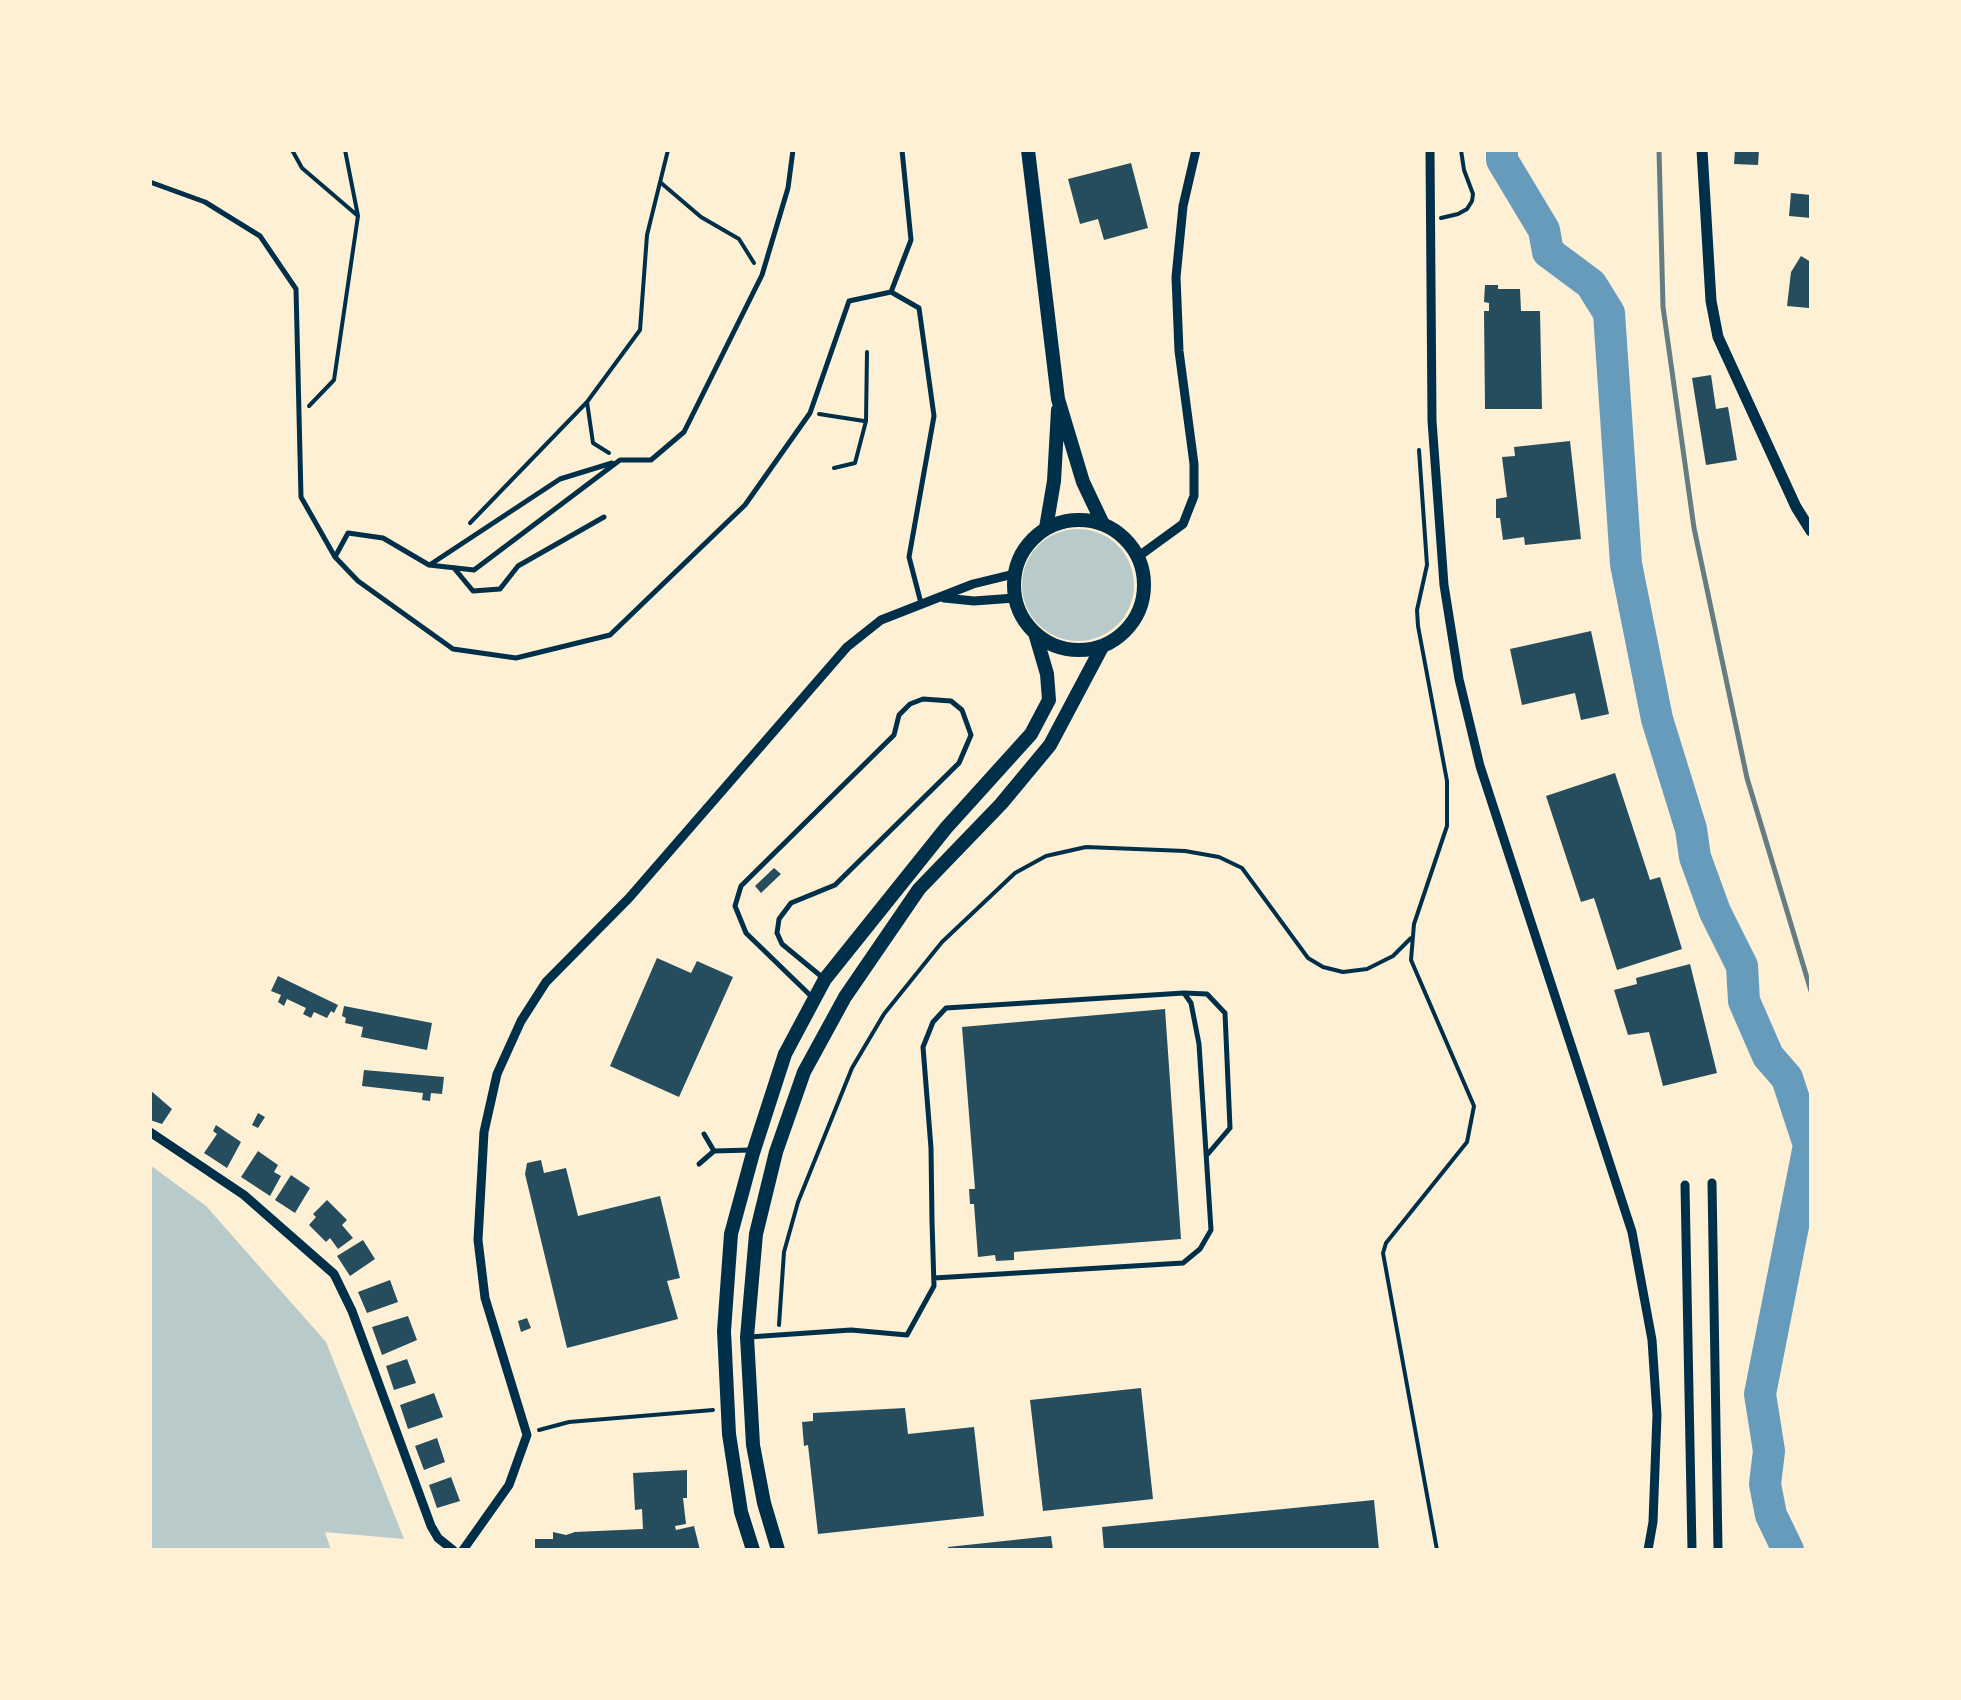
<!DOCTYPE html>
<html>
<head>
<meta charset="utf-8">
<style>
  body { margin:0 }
  #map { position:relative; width:1961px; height:1700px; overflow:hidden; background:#fdf0d5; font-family:Arial,sans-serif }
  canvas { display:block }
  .frame { position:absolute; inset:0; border:152px solid #fdf0d5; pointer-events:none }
</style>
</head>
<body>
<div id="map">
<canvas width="1961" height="1700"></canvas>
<div class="frame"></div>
</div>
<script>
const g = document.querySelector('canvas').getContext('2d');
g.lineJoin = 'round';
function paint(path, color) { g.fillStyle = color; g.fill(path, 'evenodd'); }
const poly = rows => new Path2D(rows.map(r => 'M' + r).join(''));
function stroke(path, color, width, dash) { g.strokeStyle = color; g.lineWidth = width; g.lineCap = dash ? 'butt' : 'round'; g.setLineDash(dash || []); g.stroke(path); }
paint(poly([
  '1022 585a56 56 0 1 1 112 0a56 56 0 1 1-112 0Z',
  [150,1165,206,1206,326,1342,404,1539,325,1532,331,1550,150,1550]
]), '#b9caca');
stroke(poly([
  [1502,150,1502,160,1544,230,1548,252,1591,284,1609,313,1626,564,1657,719,1691,829,1695,857,1715,912,1742,966,1744,1001,1768,1056,1787,1078,1809,1145,1760,1394,1769,1451,1765,1484,1771,1515,1788,1550]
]), '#669bbc', 32);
paint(poly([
  [1735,150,1759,150,1758,165,1734,164],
  [1131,163,1148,228,1104,240,1098,219,1080,224,1068,179],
  [1791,193,1811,195,1811,218,1789,216],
  [1801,256,1811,262,1809,308,1787,306,1791,272],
  [1485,285,1498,285,1498,289,1520,289,1521,311,1540,311,1542,409,1485,409,1484,311,1489,311,1489,303,1484,302],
  [1711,375,1716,409,1728,407,1737,460,1706,465,1692,378],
  [1570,441,1581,539,1525,545,1524,537,1503,540,1500,518,1496,518,1496,499,1507,497,1502,457,1515,456,1514,447],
  [1591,631,1609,714,1581,720,1575,693,1522,705,1510,649],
  [1615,773,1650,880,1660,877,1682,949,1617,970,1594,898,1581,902,1546,796],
  [774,868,781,874,761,893,755,886],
  [657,958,691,973,697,961,733,977,679,1097,610,1066],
  [1690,964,1717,1073,1663,1086,1649,1032,1628,1035,1614,990,1637,984,1636,978],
  [278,976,338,1005,334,1013,331,1011,327,1018,314,1012,311,1018,303,1014,306,1008,287,999,284,1006,278,1002,281,995,271,991],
  [344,1006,432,1023,427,1050,361,1037,363,1027,345,1023,346,1018,342,1016],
  [1165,1009,1181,1239,1014,1252,1014,1260,996,1261,995,1255,978,1257,974,1204,970,1204,969,1189,975,1189,962,1027],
  [364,1070,444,1077,442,1094,431,1093,430,1101,422,1100,423,1093,362,1086],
  [150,1090,172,1109,162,1124,150,1120],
  [258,1113,265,1117,258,1128,252,1125],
  [216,1125,241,1142,227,1168,204,1153,217,1134,213,1131],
  [258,1151,278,1165,274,1172,281,1176,270,1196,241,1177],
  [541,1160,544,1173,566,1168,578,1216,660,1196,680,1278,667,1281,678,1319,567,1348,525,1174,527,1163],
  [291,1175,310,1188,295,1213,275,1200],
  [327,1200,347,1220,342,1225,353,1238,338,1249,330,1238,326,1242,309,1225,316,1217,313,1214],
  [363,1240,375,1259,350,1276,337,1256],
  [390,1280,398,1302,367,1313,358,1292],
  [408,1316,417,1340,382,1355,372,1327],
  [527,1318,531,1328,521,1332,518,1321],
  [407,1359,416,1383,394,1390,386,1366],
  [1141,1388,1153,1499,1043,1511,1030,1400],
  [434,1393,443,1417,408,1429,400,1405],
  [905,1408,908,1434,974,1427,984,1516,818,1534,808,1445,804,1446,802,1422,813,1421,813,1413],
  [437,1438,445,1462,424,1470,415,1446],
  [687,1470,687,1498,683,1498,686,1524,675,1526,676,1530,694,1526,700,1550,535,1550,535,1539,553,1539,553,1532,566,1535,575,1532,643,1529,642,1509,635,1510,633,1473],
  [451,1477,460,1501,437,1508,429,1485],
  [1374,1500,1379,1550,1104,1550,1102,1527],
  [1051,1536,1053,1550,948,1550,948,1547]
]), '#264d5e');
stroke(poly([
  [292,150,302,168,358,216],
  [660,182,701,217,739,239,754,263],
  [1441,218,1458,214,1467,209,1472,201,1473,194,1464,170,1461,150],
  [587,402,593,443,609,453],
  [309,406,334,380,358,216,345,150],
  [819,414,864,421],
  [1419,450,1427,565,1417,610,1418,626,1447,781,1447,826,1414,924,1411,960,1474,1106,1467,1142,1386,1243,1383,1253,1437,1550],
  [834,468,855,463,866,421,867,352],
  [470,523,587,402,640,330,647,235,668,150],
  [779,1325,784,1252,798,1202,852,1068,884,1014,942,942,1015,873,1046,856,1086,847,1185,851,1219,857,1242,868,1308,958,1323,967,1343,972,1367,969,1393,956,1411,938],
  [539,1430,569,1422,713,1410]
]), '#003049', 4);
stroke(poly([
  [150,182,205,202,260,236,296,289,301,497,335,557,358,581,453,649,516,658,610,635,745,505,810,413,849,301,891,292,919,308,934,416,909,557,921,603],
  [891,292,911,240,902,150],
  [335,557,348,533,383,538,429,565,474,570,620,460,651,460,684,432,762,275,788,188,793,150],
  [431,564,560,479,612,463],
  [454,568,473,591,500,589,518,566,604,517],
  [1184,993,1207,994,1225,1013,1230,1128,1207,1155],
  [813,998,746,933,735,906,741,886,894,735,899,715,910,704,923,699,951,701,962,710,971,735,959,763,835,885,791,903,779,919,777,933,782,944,822,977],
  [704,1134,714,1151],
  [699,1164,714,1151,751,1150],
  [749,1337,851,1330,907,1335,934,1286,932,1221,931,1148,923,1047,933,1022,946,1008,1184,993,1191,1003,1199,1044,1211,1230,1200,1249,1183,1263,934,1278]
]), '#003049', 5);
stroke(poly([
  [1430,150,1432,421,1444,585,1459,679,1480,766,1632,1232,1652,1340,1657,1415,1653,1522,1648,1550],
  [1139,556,1183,524,1194,496,1194,464,1179,351,1176,277,1183,206,1196,150],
  [944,598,974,601,1015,598],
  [150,1132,244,1195,334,1274,352,1311,431,1526,438,1538,453,1550],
  [1712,1183,1718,1550],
  [1685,1185,1692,1550],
  [463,1550,509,1485,527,1435,485,1298,478,1240,484,1132,497,1074,521,1021,546,982,629,898,847,647,881,620,973,584,1014,574]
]), '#003049', 9);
stroke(poly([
  [1702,150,1711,301,1718,337,1796,507,1811,531]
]), '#003049', 11);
stroke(poly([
  [1028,150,1058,399,1083,482,1102,522],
  '1014 585a65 65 0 1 1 130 0a65 65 0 1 1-130 0Z',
  [1046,528,1054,481,1058,410],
  [753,1550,741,1512,729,1434,724,1331,731,1234,753,1153,785,1054,825,979,946,828,1031,734,1049,700,1047,674,1035,633],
  [778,1550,764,1503,753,1445,747,1337,756,1234,776,1152,804,1072,845,997,919,889,1001,804,1050,745,1102,647]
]), '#003049', 14);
stroke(poly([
  [1659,150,1663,307,1694,528,1747,778,1811,991]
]), '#657d81', 5);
</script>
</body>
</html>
